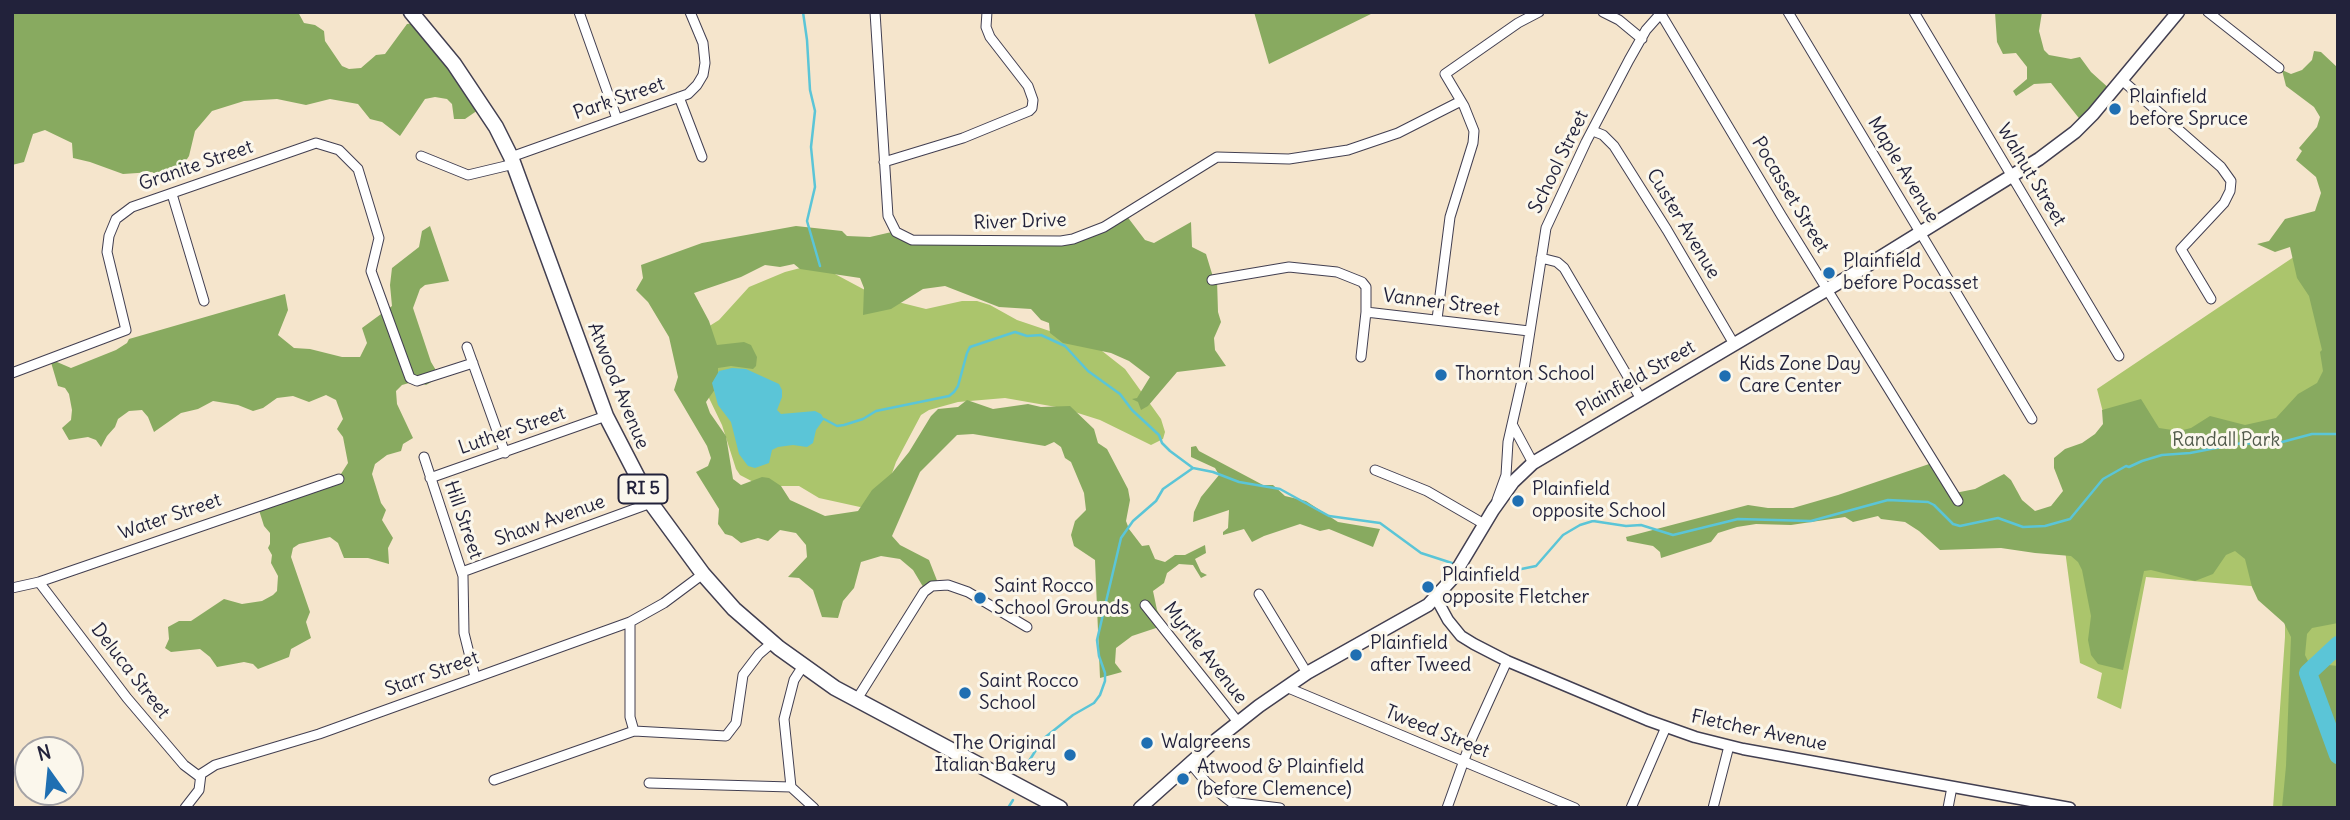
<!DOCTYPE html>
<html>
<head>
<meta charset="utf-8">
<style>
  body { margin:0 }
  #map { position:relative; width:2350px; height:820px; overflow:hidden; background:#f5e5cc; font-family:Delius,sans-serif }
  canvas { display:block }
  .frame { position:absolute; inset:0; border:14px solid #22223b; pointer-events:none }
  .north { position:absolute; left:14px; top:736px; width:70px; height:70px; box-sizing:border-box; background:#fbf7ec; border:2px solid #a4a2a5; border-radius:50%; rotate:345deg; font-size:19px; font-weight:700; line-height:28px; text-align:center; color:#22223b }
  .north::after { content:''; display:block; margin:auto; width:24px; height:32px; background:#1f6fb2; clip-path:polygon(50% 0,100% 100%,50% 72%,0 100%) }
</style>
</head>
<body>
<div id="map">
<canvas width="2350" height="820"></canvas>
<div class="frame"></div>
<div class="north">N</div>
</div>
<script>
const g = document.querySelector('canvas').getContext('2d');
g.lineJoin = 'round';
function paint(path, color) { g.fillStyle = color; g.fill(path, 'evenodd'); }
const poly = rows => new Path2D(rows.map(r => 'M' + r).join(''));
function stroke(path, color, width, dash) { g.strokeStyle = color; g.lineWidth = width; g.lineCap = dash ? 'butt' : 'round'; g.setLineDash(dash || []); g.stroke(path); }
function label(font, color, halo, rows, align = 'center') {
  g.font = font + ' Delius,sans-serif'; g.lineWidth = 6; g.setLineDash([]); g.textBaseline = 'middle'; g.strokeStyle = halo; g.fillStyle = color; for (const [text, x, y, turn = 0] of rows) {
    g.save(); g.translate(x, y); g.rotate((+turn || 0) * Math.PI / 180); g.textAlign = isNaN(turn) ? turn : align; if (halo) g.strokeText(text, 0, 0); g.fillText(text, 0, 0); g.restore();
  }
}
paint(poly([
  [2338,90,2338,808,2273,808,2285,637,2285,589,2146,577,2121,709,2097,698,2102,673,2080,663,2063,535,2120,478,2097,389,2325,236],
  [812,265,820,266,878,297,926,309,962,301,977,301,990,305,1017,320,1097,347,1125,369,1161,419,1165,432,1163,439,1151,445,1100,420,1062,408,1005,398,958,402,929,410,921,415,896,462,884,496,874,505,860,507,819,498,799,486,761,486,740,475,736,469,722,425,709,398,700,332,719,320,749,287,785,272]
]), '#abc56c');
paint(poly([
  [12,12,298,12,304,23,315,25,324,31,325,41,342,66,349,69,361,68,376,55,385,54,407,24,421,22,481,108,465,119,454,119,452,104,447,99,435,97,425,99,400,136,382,122,370,119,358,104,330,99,306,105,277,99,244,101,212,111,195,131,189,156,181,168,157,175,152,172,123,174,90,162,73,158,72,143,45,130,33,134,24,162,12,165],
  [1254,12,1375,12,1269,64],
  [1995,12,2042,12,2039,31,2044,50,2049,55,2071,59,2080,57,2091,72,2112,91,2082,122,2051,83,2034,84,2016,96,2013,91,2027,79,2027,67,2016,53,2003,54,1997,42],
  [2314,51,2321,52,2338,68,2338,623,2312,628,2307,634,2305,655,2309,663,2338,666,2338,808,2282,808,2286,766,2291,637,2284,623,2258,600,2252,587,2245,559,2235,551,2226,555,2213,574,2195,581,2151,570,2144,571,2123,670,2098,664,2091,655,2088,640,2091,616,2082,570,2078,562,2071,556,2035,553,2001,548,1940,550,1919,531,1905,522,1881,519,1878,516,1853,522,1845,517,1791,525,1756,524,1737,527,1718,533,1711,542,1661,558,1660,552,1653,546,1627,541,1626,537,1748,505,1768,508,1793,508,1838,495,1935,462,1955,493,1975,489,2004,474,2011,480,2022,500,2035,511,2051,506,2063,491,2054,468,2054,458,2065,449,2082,443,2095,434,2103,424,2102,410,2141,399,2159,428,2179,431,2191,428,2210,416,2245,425,2276,418,2298,394,2317,383,2323,371,2320,352,2322,350,2309,296,2297,278,2290,247,2275,252,2257,244,2269,241,2285,219,2315,211,2321,193,2316,177,2296,160,2302,151,2299,148,2317,127,2320,117,2314,107,2286,86,2282,70,2291,74,2302,70,2312,60],
  [1126,215,1145,240,1154,243,1191,222,1192,247,1206,254,1213,277,1217,280,1218,312,1221,322,1214,338,1215,350,1226,366,1177,372,1148,406,1141,410,1138,402,1132,399,1137,398,1150,377,1129,361,1111,353,1063,343,1050,333,1049,323,1041,320,1031,309,999,307,945,286,923,289,891,309,863,315,864,288,860,278,800,269,794,264,780,267,765,265,741,277,694,293,709,321,717,345,744,342,751,345,757,357,756,366,753,369,731,366,718,368,718,385,706,402,710,413,726,436,733,479,741,485,762,477,769,478,781,486,790,500,825,516,858,511,872,490,892,473,909,452,931,416,938,409,958,407,967,400,993,409,1028,404,1041,407,1070,406,1094,429,1098,443,1107,449,1128,489,1130,500,1126,521,1129,529,1142,546,1149,545,1155,559,1165,562,1175,555,1185,555,1205,545,1206,553,1195,559,1201,572,1207,575,1201,578,1193,565,1179,564,1167,573,1164,583,1153,591,1157,610,1165,625,1132,636,1116,648,1115,663,1122,672,1100,678,1095,560,1074,546,1071,535,1075,521,1086,510,1084,493,1071,462,1065,458,1061,447,1054,442,1045,446,973,434,957,435,920,472,892,536,900,545,929,560,938,583,925,590,913,570,900,559,881,556,861,562,854,588,843,601,838,618,822,617,813,590,799,578,788,577,807,557,806,545,796,533,780,530,768,541,758,538,741,543,732,536,725,534,718,524,719,509,696,472,708,466,711,458,707,446,674,390,678,377,669,337,648,302,636,290,643,278,641,265,702,243,796,226,842,231,847,236,870,237,896,231,912,239,1057,241],
  [430,226,449,281,425,285,420,289,413,308,431,362,440,377,426,385,416,381,402,385,396,391,397,404,413,438,403,444,401,451,387,455,375,464,372,474,381,503,386,510,382,520,393,538,388,548,389,564,368,558,344,558,338,543,330,537,299,544,293,548,291,557,310,612,306,622,311,638,291,649,289,657,258,669,253,664,244,662,217,667,210,657,200,649,171,652,165,648,169,639,168,627,179,621,191,621,224,599,242,604,262,601,273,595,277,591,278,576,271,563,272,555,268,548,270,544,270,533,264,526,258,507,339,477,348,463,343,437,337,429,343,419,336,400,326,395,309,402,293,396,277,398,263,408,253,411,238,405,213,401,198,409,181,413,154,432,148,417,142,410,129,411,118,419,115,427,107,436,101,447,96,440,88,437,69,440,62,428,71,420,72,410,69,394,65,388,58,386,50,359,71,368,116,350,127,343,129,339,285,294,288,310,278,335,294,348,310,349,342,357,360,357,367,343,362,328,392,306,390,285,392,268,419,247,422,231],
  [1196,446,1199,451,1263,485,1273,485,1285,496,1306,501,1338,522,1380,529,1373,547,1329,529,1320,531,1300,524,1264,536,1252,542,1244,529,1223,535,1223,532,1228,528,1229,510,1193,522,1194,512,1201,497,1219,475,1215,468,1191,457,1191,447]
]), '#88aa60');
paint(poly([
  [732,368,746,369,779,384,782,390,782,397,777,410,781,414,815,411,821,414,824,419,816,430,813,443,807,447,793,445,778,447,772,450,769,463,755,468,748,466,739,454,731,422,718,405,712,383,719,371]
]), '#5bc5d7');
stroke(poly([
  [803,12,807,40,810,90,815,111,811,147,815,187,807,221,820,266],
  [824,419,837,426,844,425,863,419,876,411,949,396,954,392,958,386,967,353,970,347,1015,332,1027,336,1041,335,1065,346,1088,371,1120,394,1132,410,1159,435,1162,443,1170,451,1193,468,1213,472,1239,482,1280,489,1329,516,1380,523,1421,553,1455,564],
  [1464,568,1478,573,1492,575,1536,566,1563,535,1580,525,1593,521,1626,526,1641,525,1673,535,1738,519,1811,521,1888,500,1928,502,1934,505,1953,524,1960,526,1998,518,2023,527,2045,526,2070,519,2103,479,2126,466,2129,467,2142,461,2162,455,2190,453,2242,443,2271,445,2312,434,2338,434],
  [1022,772,1043,739,1073,715,1094,703,1100,695,1105,681,1105,673,1099,656,1097,640,1121,538,1133,521,1156,501,1163,489,1193,468],
  [1008,808,1013,800]
]), '#5bc5d7', 2.5);
stroke(poly([
  [2338,645,2308,673,2338,755]
]), '#5bc5d7', 18);
const minor = poly([
  [579,12,617,119],
  [875,12,888,216,896,232,912,240,1061,241,1073,239,1104,227,1217,157,1289,159,1348,150,1398,133,1461,101],
  [1603,12,1619,20,1642,39],
  [1788,12,2032,419],
  [1914,12,2119,356],
  [2208,12,2279,68],
  [1661,14,1781,215,1958,501],
  [2123,81,2221,167,2231,181,2230,191,2224,203,2181,249,2211,299],
  [679,97,702,157],
  [1593,131,1603,135,1614,146,1667,230,1734,344],
  [421,156,468,175,514,164],
  [511,157,688,94,697,85,703,75,705,63,703,43,690,12],
  [884,162,963,138,1029,111,1032,108,1033,100,1028,86,990,37,986,27,987,12],
  [172,194,204,301],
  [1541,258,1557,262,1564,268,1641,399],
  [1212,280,1289,267,1337,272,1362,282,1366,287,1366,312,1361,357],
  [1366,312,1529,331],
  [1437,319,1450,217,1473,143,1474,131,1464,106,1445,74,1518,23,1539,12],
  [467,347,505,453],
  [12,373,126,330,107,252,109,236,116,219,132,207,316,143,339,150,358,169,379,238,371,271,410,378,417,381,473,363],
  [1512,424,1533,463],
  [424,457,463,576,464,633,475,677],
  [1375,470,1427,491,1484,524],
  [430,478,606,416],
  [1497,500,1506,475,1508,442,1523,376,1546,228,1586,142,1629,60,1646,30,1662,12],
  [462,572,651,503],
  [39,582,127,698,184,765,200,777],
  [12,588,39,582,339,479],
  [1259,594,1307,673],
  [1145,605,1238,722],
  [630,622,630,717,634,731],
  [1286,687,1575,808],
  [857,699,924,592,932,586,948,585,968,592,1027,627],
  [1191,764,1206,782,1231,802,1280,808],
  [494,780,634,731,726,736,736,723,743,675,759,654,773,642],
  [649,783,791,787,814,808],
  [791,787,784,719,794,680,803,666],
  [185,808,199,790,201,774,215,765,319,734,630,622,664,603,703,574],
  [1447,808,1472,738,1507,661],
  [1631,808,1666,727],
  [1713,808,1729,746],
  [1948,808,1952,787]
]);
const tertiary = poly([
  [1436,598,1448,620,1461,636,1474,644,1507,661,1647,720,1695,737,1743,749,2070,808]
]);
const secondary = poly([
  [1140,808,1216,740,1259,706,1307,673,1428,605,1451,580,1493,510,1513,482,1533,463,1855,273,2039,159,2075,132,2093,114,2178,12]
]);
const primary = poly([
  [411,12,454,64,496,127,511,157,606,416,651,503,703,574,734,609,779,648,835,688,1060,808]
]);
stroke(minor, '#423f51', 11);
stroke(tertiary, '#423f51', 13);
stroke(secondary, '#423f51', 15);
stroke(primary, '#423f51', 17);
stroke(minor, '#fff', 9);
stroke(tertiary, '#fff', 10);
stroke(secondary, '#fff', 12);
stroke(primary, '#fff', 14);
for (const [x, y, r, color] of [
  [2115,109,7,"#1f6fb2"],
  [1829,273,7,"#1f6fb2"],
  [1441,375,7,"#1f6fb2"],
  [1725,376,7,"#1f6fb2"],
  [1518,501,7,"#1f6fb2"],
  [1428,587,7,"#1f6fb2"],
  [980,598,7,"#1f6fb2"],
  [1356,655,7,"#1f6fb2"],
  [965,693,7,"#1f6fb2"],
  [1147,743,7,"#1f6fb2"],
  [1070,755,7,"#1f6fb2"],
  [1183,779,7,"#1f6fb2"]
]) { const dot = new Path2D(); dot.arc(x, y, r, 0, 2 * Math.PI); g.fillStyle = color; g.fill(dot); stroke(dot, '#fbf7ec', 2.5); }
for (const [x, y, w] of [
  [643,489,49]
]) { const box = new Path2D(); box.roundRect(x - w / 2, y - 14.5, w, 29, 5); g.fillStyle = '#fbf7ec'; g.fill(box); stroke(box, '#22223b', 2); }
label('bold 18px', '#22223b', null, [
  ["RI 5",643,489]
]);
label('19px', '#22223b', '#fbf7ec', [
  ["Plainfield",2129,98],
  ["before Spruce",2129,120],
  ["Plainfield",1843,262],
  ["before Pocasset",1843,284],
  ["Kids Zone Day",1739,365],
  ["Care Center",1739,387],
  ["Thornton School",1455,375],
  ["Plainfield",1532,490],
  ["opposite School",1532,512],
  ["Plainfield",1442,576],
  ["opposite Fletcher",1442,598],
  ["Saint Rocco",994,587],
  ["School Grounds",994,609],
  ["Plainfield",1370,644],
  ["after Tweed",1370,666],
  ["Saint Rocco",979,682],
  ["School",979,704],
  ["Walgreens",1161,743],
  ["The Original",1056,744,"right"],
  ["Italian Bakery",1056,766,"right"],
  ["Atwood & Plainfield",1197,768],
  ["(before Clemence)",1197,790]
], 'left');
label('19px', '#22223b', '#fbf7ec', [
  ["Park Street",619,99,-19],
  ["School Street",1559,162,-64],
  ["Granite Street",196,166,-19],
  ["Maple Avenue",1903,170,59],
  ["Walnut Street",2031,175,59],
  ["Pocasset Street",1790,195,59],
  ["River Drive",1020,222,-2],
  ["Custer Avenue",1683,224,59],
  ["Vanner Street",1441,303,7],
  ["Plainfield Street",1636,379,-30],
  ["Atwood Avenue",618,386,68],
  ["Luther Street",512,431,-19],
  ["Water Street",170,517,-19],
  ["Hill Street",463,520,71],
  ["Shaw Avenue",550,521,-20],
  ["Myrtle Avenue",1205,653,52],
  ["Deluca Street",130,671,52],
  ["Starr Street",432,674,-20],
  ["Fletcher Avenue",1759,731,12],
  ["Tweed Street",1437,732,22]
]);
label('19px', '#525b4c', '#fbf7ec', [
  ["Randall Park",2226,441]
]);
</script>
</body>
</html>
